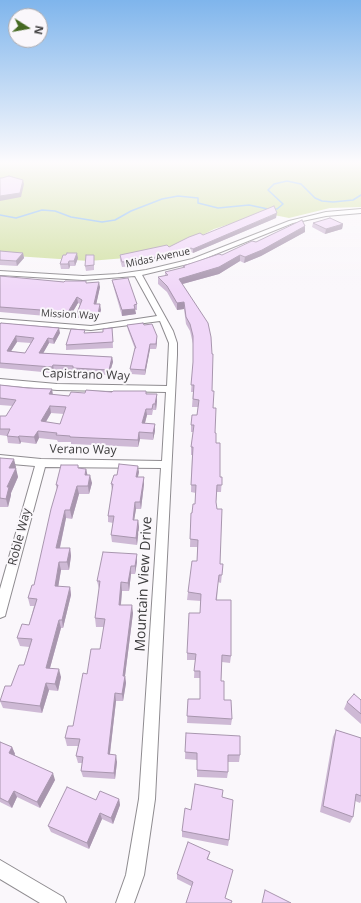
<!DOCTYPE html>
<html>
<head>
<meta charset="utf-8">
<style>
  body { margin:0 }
  #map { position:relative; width:361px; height:903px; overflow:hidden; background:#faf7fb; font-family:"Open Sans",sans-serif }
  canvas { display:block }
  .north { position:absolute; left:8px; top:8px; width:40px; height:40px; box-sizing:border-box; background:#faf7fb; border:1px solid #aeacaf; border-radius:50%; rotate:101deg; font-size:11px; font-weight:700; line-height:16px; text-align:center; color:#3c3b3c }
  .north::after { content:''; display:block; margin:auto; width:14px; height:18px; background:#456922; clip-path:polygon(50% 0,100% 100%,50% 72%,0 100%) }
</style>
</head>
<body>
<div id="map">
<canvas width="361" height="903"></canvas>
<div class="north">N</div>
</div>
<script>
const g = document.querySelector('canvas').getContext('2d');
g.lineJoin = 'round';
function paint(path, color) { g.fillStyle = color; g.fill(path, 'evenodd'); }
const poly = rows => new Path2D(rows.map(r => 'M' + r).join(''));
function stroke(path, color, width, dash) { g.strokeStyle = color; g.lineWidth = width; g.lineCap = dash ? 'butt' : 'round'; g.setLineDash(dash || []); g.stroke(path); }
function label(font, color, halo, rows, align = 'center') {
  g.font = font + ' "Open Sans",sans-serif'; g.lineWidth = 4; g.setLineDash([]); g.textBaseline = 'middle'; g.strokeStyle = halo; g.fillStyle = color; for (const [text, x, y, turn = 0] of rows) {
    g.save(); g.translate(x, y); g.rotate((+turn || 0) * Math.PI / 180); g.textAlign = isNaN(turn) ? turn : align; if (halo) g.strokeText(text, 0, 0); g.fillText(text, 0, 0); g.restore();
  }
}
paint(poly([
  [0,163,361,163,361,207,330,208,289,218,274,215,258,215,214,229,189,242,126,258,89,261,0,255]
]), '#d2e1a4');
stroke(poly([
  [0,215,16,218,42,210,55,211,71,217,102,222,115,220,131,211,162,199,178,196,198,198,198,203,218,208,249,205,268,209,277,209,283,204,268,190,274,184,287,181,301,184,315,198,322,201,333,202,353,200,361,195]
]), '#81b6f2', 1.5);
const minor = poly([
  [361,209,361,213,326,216,293,223,196,262,142,275,173,331,177,343,177,355,155,799,144,875,134,903,116,903,126,875,139,799,161,468,45,467,6,612,5,616,0,618,0,589,35,466,0,463,0,455,41,459,162,461,166,392,57,390,0,385,0,379,57,384,167,386,169,343,160,321,91,330,0,323,0,319,91,326,157,316,135,276,83,280,0,275,0,271,83,276,118,274,146,270,192,259,289,221,326,212,361,209],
  [0,860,63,897,66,903,40,903,0,879,0,860]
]);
stroke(minor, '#8f8c90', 2);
paint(minor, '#fff');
paint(poly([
  [276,218,193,253,191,252,182,256,135,266,122,267,120,260,120,255,169,247,203,235],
  [313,223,343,224,342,229,325,234,312,227],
  [305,232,261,256,244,263,240,261,219,274,182,284,212,391,216,443,220,477,222,477,221,492,217,492,216,502,220,564,223,564,221,583,218,582,217,600,231,656,230,663,222,662,221,681,224,700,232,719,231,725,187,723,188,699,200,699,200,678,194,678,195,660,187,660,187,653,200,613,201,601,187,600,188,592,197,561,197,547,190,547,191,513,192,513,195,504,196,493,191,492,192,455,191,455,191,447,193,432,191,432,191,425,197,415,198,407,192,407,193,392,191,392,193,364,193,344,190,331,186,324,184,309,177,310,167,292,158,284,158,277,165,276,165,272,183,268,183,266,222,255,256,242],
  [0,251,23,253,24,258,17,266,0,265],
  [94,255,94,270,86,271,85,266],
  [78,258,75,266,70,266,69,269,61,269,60,264],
  [0,276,64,282,86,283,100,287,96,304,101,310,98,319,78,318,77,313,80,304,78,303,69,318,0,312],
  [112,280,137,304,137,310,135,310,136,314,122,316,113,285],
  [0,324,60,333,54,344,49,343,43,353,112,357,113,362,109,375,73,373,73,372,54,370,53,373,0,368],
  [17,342,31,343,25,353,11,351],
  [127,325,144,325,157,336,157,342,156,349,150,349,145,375,131,374,130,369,135,349,128,330],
  [112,328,113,348,66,350,66,345,85,333,103,332],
  [0,385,53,395,69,396,85,393,112,392,157,394,157,401,156,410,153,410,152,415,147,415,145,423,155,424,155,431,153,440,140,439,138,447,71,444,71,442,58,442,57,440,39,438,36,444,21,442,20,444,8,443,7,436,0,435,0,416,6,416,13,406,0,405],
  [51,413,64,414,60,424,46,422],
  [0,458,16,467,15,468,18,477,11,493,11,495,8,507,0,507],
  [78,465,79,469,86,469,87,475,92,483,89,494,79,494,72,519,66,518,60,548,70,548,71,556,69,570,61,570,58,587,70,587,71,595,63,628,61,628,50,668,61,677,58,691,49,690,42,713,3,708,0,701,11,686,24,665,29,647,20,646,17,638,29,625,34,606,30,606,28,598,34,585,57,490,56,485],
  [139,472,138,477,144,477,144,484,141,509,136,509,134,520,138,520,139,527,137,545,112,542,111,535,113,523,108,522,108,516,112,490,111,484,117,475],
  [137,554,137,562,135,574,131,574,129,591,122,591,121,605,133,613,125,676,126,683,123,701,116,701,110,754,117,762,115,779,83,777,81,771,82,763,78,763,76,756,78,746,67,746,65,738,73,726,87,674,100,649,104,627,96,627,95,618,99,589,97,581],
  [361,700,361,724,344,709,347,702],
  [336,730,361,738,361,801,360,803,355,801,353,817,350,823,320,812,333,737],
  [186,733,240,755,239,762,228,762,228,772,227,778,197,777,197,760,185,759],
  [0,742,12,747,15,754,14,755,55,780,40,808,17,797,12,808,0,802],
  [222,797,229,840,228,846,182,837,182,831,191,810],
  [119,799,120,805,113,824,102,819,89,849,51,832,48,826,96,800],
  [210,852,208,859,231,876,225,898,191,886,177,879,177,874]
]), '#ceb9d5');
paint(poly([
  [23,180,24,184,21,197,0,201,0,196],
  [277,213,276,218,193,253,193,249],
  [343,224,342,229,325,234,326,229],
  [305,226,305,232,261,256,244,263,245,257],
  [191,248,191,252,182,256,135,266,135,261],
  [23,253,24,258,17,266,16,261],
  [77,253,78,258,75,266,74,261],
  [240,255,240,261,219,274,179,285,179,279],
  [69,261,70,266,69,269,68,264],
  [99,282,100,287,95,310,94,304],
  [77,297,78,303,69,318,68,312],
  [184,302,184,309,177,310,177,303],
  [100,304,101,310,98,319,98,314],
  [135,309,136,314,122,316,122,310],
  [59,328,60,333,54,344,53,339],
  [16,336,17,342,8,356,7,351],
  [157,336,157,342,156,349,156,344],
  [48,338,49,343,40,359,39,353],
  [150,344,150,349,145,375,145,370],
  [112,357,113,362,109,375,109,370],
  [53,365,54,370,53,373,52,367],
  [52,389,53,395,49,394],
  [157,394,157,401,156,410,155,404],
  [50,406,51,413,42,428,41,421],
  [146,409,147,415,143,430,142,423],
  [155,424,155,431,153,440,153,433],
  [38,431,39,438,36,444,34,437],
  [139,432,140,439,138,447,138,440],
  [19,436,21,442,20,444,18,437],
  [14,459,16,467,12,476,9,468],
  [138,466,139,472,136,484,136,477],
  [16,468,18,477,11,493,11,495,8,507,6,499,7,487],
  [86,469,88,477,85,475],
  [90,475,92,483,89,494,88,486],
  [144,477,144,484,141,509,140,502],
  [77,486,79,494,72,519,70,510],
  [135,502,136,509,133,527,133,520],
  [65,510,66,518,58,556,56,548],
  [138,520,139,527,137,545,136,538],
  [70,548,71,556,69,570,67,562],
  [137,554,137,562,135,574,135,566],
  [59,562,61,570,57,594,55,586],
  [131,566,131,574,129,591,128,583],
  [121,582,122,591,120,613,119,605],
  [70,587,71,595,63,628,62,620],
  [132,605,133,613,125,676,126,683,123,701,122,694,123,676],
  [59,620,61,628,48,675,46,668],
  [59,669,61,677,58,691,55,684],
  [46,683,49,690,42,713,40,706],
  [115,693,116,701,109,761,108,754],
  [12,747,15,754,12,760,9,753],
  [116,755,117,762,115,779,114,773],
  [53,773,55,780,40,808,37,802],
  [14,791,17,797,12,808,8,802],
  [119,799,120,805,113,824,111,818],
  [100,813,102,819,89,849,87,843]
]), '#a896ae');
const building = poly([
  [9,176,23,180,20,193,0,196,0,178,2,178,9,176],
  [274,206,277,213,193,249,191,248,182,252,135,261,122,262,120,255,167,245,169,247,189,237,200,233,203,235,274,206],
  [330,218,343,224,326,229,313,223,330,218],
  [302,220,305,226,262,250,245,257,240,255,219,267,179,279,208,323,211,337,212,354,213,354,212,391,214,391,213,408,216,408,215,433,216,433,216,443,220,443,220,477,222,477,222,485,217,485,216,502,217,509,222,509,220,564,223,564,222,575,219,575,216,600,231,600,231,656,222,655,221,681,224,681,224,700,231,700,232,719,187,716,188,699,200,699,200,671,194,671,196,654,187,653,189,613,200,613,201,594,188,592,192,561,197,561,198,540,190,539,191,513,192,513,193,504,195,504,196,485,191,485,193,447,191,447,194,425,191,425,192,415,197,415,199,400,193,399,194,385,191,385,193,362,193,336,190,324,186,317,184,302,177,303,167,286,158,277,168,275,165,272,185,267,183,266,219,254,222,255,252,241,256,242,302,220],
  [0,251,23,253,16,261,0,260,0,251],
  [67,253,77,253,74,261,69,261,68,264,60,264,63,255,66,255,67,253],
  [86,255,94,255,94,265,85,266,86,255],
  [0,276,64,282,65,281,86,281,86,283,99,282,94,304,100,304,98,314,77,313,82,300,77,297,68,312,0,307,0,276],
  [128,278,137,304,134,305,135,309,122,310,112,280,128,278],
  [1,323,59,328,53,339,48,338,39,353,112,357,109,370,73,368,73,366,53,365,52,367,0,363,0,324,1,323],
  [16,336,34,338,25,353,7,351,16,336],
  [143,323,144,325,152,324,157,336,156,344,150,344,145,370,130,369,135,348,136,348,127,325,143,323],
  [112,328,113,342,66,345,71,329,85,330,84,333,103,332,103,329,112,328],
  [0,385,28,388,52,389,49,394,69,396,71,392,85,393,86,390,112,392,113,391,146,391,146,394,157,394,155,404,153,404,152,409,146,409,142,423,155,424,153,433,139,432,138,440,70,437,70,436,56,435,57,433,38,431,34,437,19,436,18,437,7,436,10,429,0,429,0,416,6,416,16,400,0,398,0,385],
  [50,406,66,407,60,424,41,421,50,406],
  [0,458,14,459,9,468,16,468,7,487,9,487,6,499,0,498,0,458],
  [119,464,138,466,136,477,144,477,140,502,135,502,133,520,138,520,136,538,111,535,114,516,108,516,113,484,111,484,114,475,117,475,119,464],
  [61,465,78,465,78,468,86,469,85,475,90,475,88,486,77,486,70,510,65,510,56,548,70,548,67,562,59,562,55,586,70,587,62,620,59,620,46,668,59,669,55,684,46,683,40,706,0,701,5,686,11,686,19,665,24,665,32,639,17,638,22,624,29,625,37,599,28,598,32,585,34,585,51,509,58,485,56,485,61,465],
  [103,552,137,554,135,566,131,566,128,583,121,582,119,605,132,605,123,676,125,676,122,694,115,693,108,754,116,755,114,773,81,771,83,757,76,756,80,739,65,738,68,726,73,726,83,673,87,674,91,649,100,649,105,619,95,618,100,581,97,581,103,552],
  [354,694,361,700,361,714,347,702,354,694],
  [336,730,361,738,361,796,356,794,353,817,323,806,336,730],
  [186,733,240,736,240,755,228,755,228,772,197,770,197,753,185,752,186,733],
  [0,742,12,747,9,753,53,773,37,802,14,791,8,802,0,798,0,742],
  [195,784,223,790,222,797,233,800,229,840,182,831,185,808,191,810,195,784],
  [67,787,96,800,100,791,119,799,111,818,100,813,87,843,48,826,67,787],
  [188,842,210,852,207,859,233,870,225,898,232,901,231,903,186,903,193,882,177,874,188,842],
  [265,890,291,903,262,903,265,890]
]);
paint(building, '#f0d7f8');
stroke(building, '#a896ae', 1);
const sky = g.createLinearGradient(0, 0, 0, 290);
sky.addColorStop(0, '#7fb5ec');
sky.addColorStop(0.56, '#fdfbfd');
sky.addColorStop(1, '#fdfbfd00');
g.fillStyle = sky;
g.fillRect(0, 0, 361, 290);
label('10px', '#3c3b3c', '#faf7fb', [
  ["Midas Avenue",158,258,-12],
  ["Mission Way",70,315,3]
]);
label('12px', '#3c3b3c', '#faf7fb', [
  ["Capistrano Way",86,375,2],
  ["Verano Way",83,450,1],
  ["Roble Way",20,537,-75]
]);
label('14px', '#3c3b3c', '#faf7fb', [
  ["Mountain View Drive",144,584,-87]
]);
</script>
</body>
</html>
